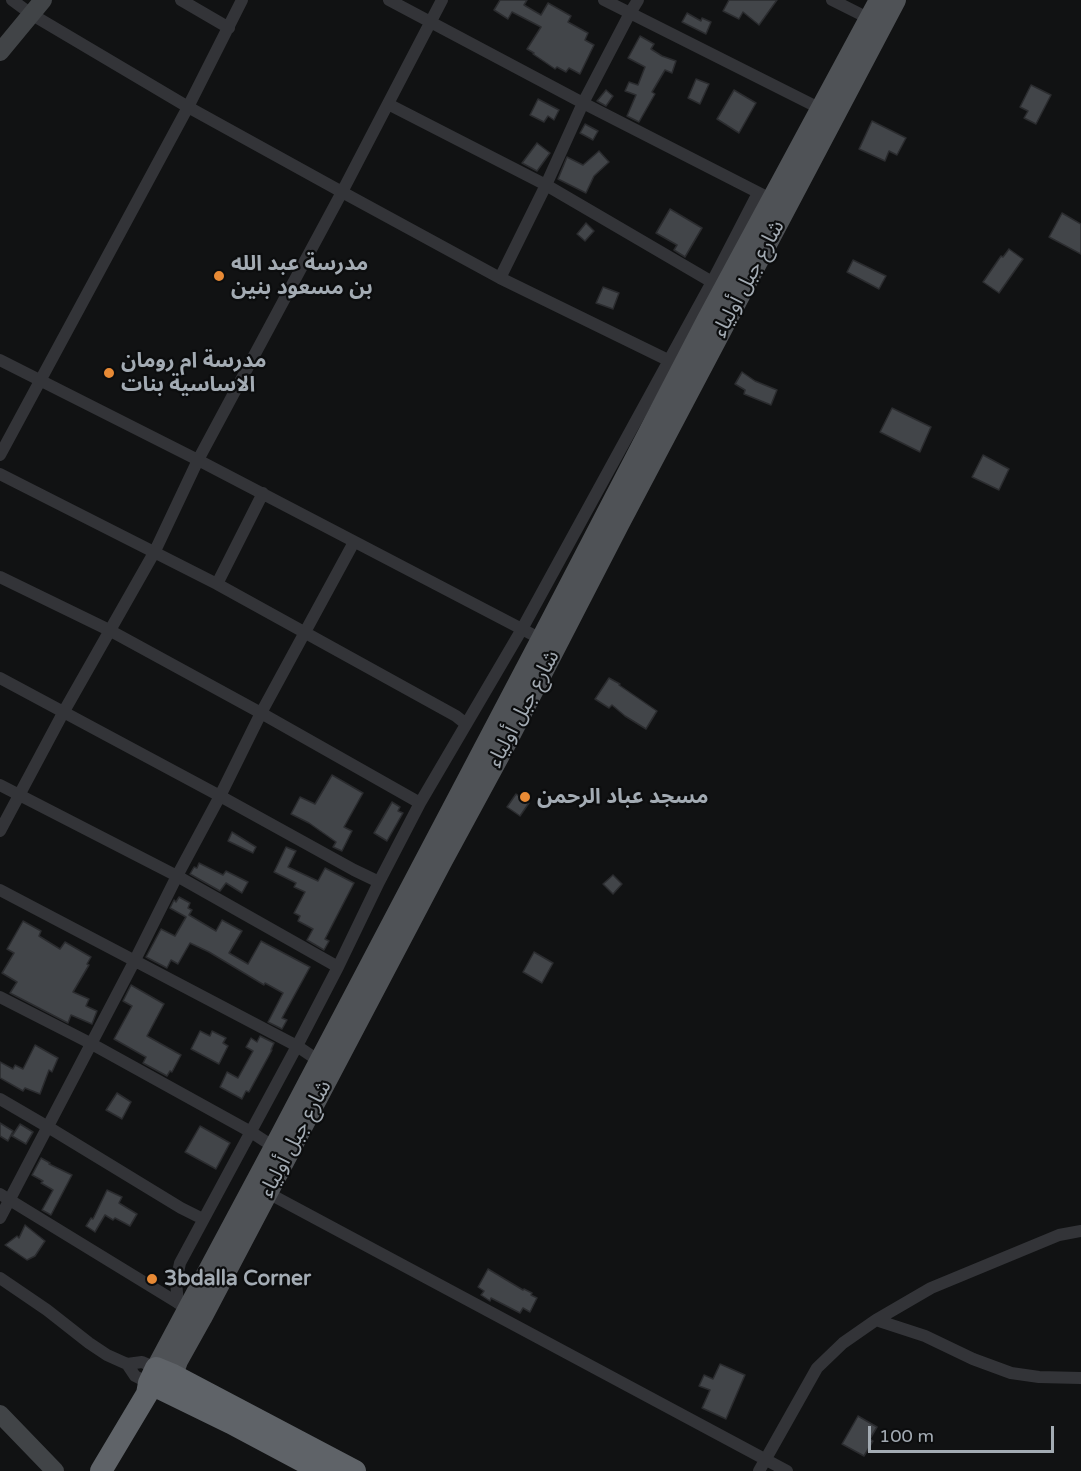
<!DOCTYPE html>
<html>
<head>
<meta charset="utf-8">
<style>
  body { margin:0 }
  #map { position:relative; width:1081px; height:1471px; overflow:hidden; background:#111213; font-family:"Varela Round",sans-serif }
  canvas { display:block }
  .scale { position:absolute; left:868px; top:1426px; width:186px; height:27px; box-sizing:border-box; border:3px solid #a3abb3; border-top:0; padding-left:8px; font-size:18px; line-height:21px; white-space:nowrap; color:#a3abb3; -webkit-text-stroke:4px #0c0d0e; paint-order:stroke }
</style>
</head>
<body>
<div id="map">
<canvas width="1081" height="1471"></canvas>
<div class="scale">100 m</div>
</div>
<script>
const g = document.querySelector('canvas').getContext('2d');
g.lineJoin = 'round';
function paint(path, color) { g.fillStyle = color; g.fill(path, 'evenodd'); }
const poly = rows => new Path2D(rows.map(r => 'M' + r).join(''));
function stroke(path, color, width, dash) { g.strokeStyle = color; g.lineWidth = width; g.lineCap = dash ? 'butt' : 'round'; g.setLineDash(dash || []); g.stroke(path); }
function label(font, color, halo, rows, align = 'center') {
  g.font = font + ' "Varela Round","Noto Sans Arabic",sans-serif'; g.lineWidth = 4.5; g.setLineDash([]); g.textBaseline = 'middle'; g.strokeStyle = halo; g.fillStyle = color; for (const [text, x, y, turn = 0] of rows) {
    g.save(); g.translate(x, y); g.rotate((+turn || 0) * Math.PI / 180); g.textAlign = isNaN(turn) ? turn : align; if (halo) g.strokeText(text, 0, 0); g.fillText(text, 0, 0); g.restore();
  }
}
const building = poly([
  [500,0,527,0,524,5,541,15,548,3,571,16,568,22,588,33,585,40,594,45,580,74,569,68,566,72,557,67,555,69,533,54,534,53,527,49,541,27,512,12,508,19,494,10,500,0],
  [729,0,777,0,759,25,743,12,739,19,723,11,729,0],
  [687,13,701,21,702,18,711,22,706,34,682,22,687,13],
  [640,36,654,44,651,49,662,56,676,61,672,73,665,70,652,92,655,94,639,122,627,116,636,95,625,91,629,82,638,85,645,67,628,58,640,36],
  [696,79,709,84,700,104,688,98,696,79],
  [1031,85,1051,95,1036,124,1024,118,1028,111,1020,107,1031,85],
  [606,90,613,96,606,106,597,101,606,90],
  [734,90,756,103,739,133,717,119,734,90],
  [538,99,559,110,554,120,548,116,544,122,530,115,538,99],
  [872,121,906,138,897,155,889,151,885,161,859,149,872,121],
  [585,124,598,131,593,140,580,133,585,124],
  [537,143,550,153,537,171,522,163,537,143],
  [599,151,609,162,594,176,586,193,558,179,567,157,583,165,599,151],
  [670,209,702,228,685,257,674,250,677,245,656,233,670,209],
  [1062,213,1081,224,1081,254,1049,237,1062,213],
  [586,223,594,231,585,241,577,234,586,223],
  [1009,249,1023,259,999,293,983,282,1001,256,1003,257,1009,249],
  [853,260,886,276,879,289,847,272,853,260],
  [603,287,619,293,613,309,596,303,603,287],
  [742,372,755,381,777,390,771,405,744,394,745,390,735,384,742,372],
  [892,408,931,427,920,452,880,432,892,408],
  [983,455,1009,469,999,490,972,477,983,455],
  [609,678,620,684,619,685,657,711,646,729,625,716,612,705,609,708,595,699,609,678],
  [332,775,363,793,344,827,352,831,342,851,333,847,336,842,309,823,291,814,300,797,315,804,332,775],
  [516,794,529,803,520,816,507,807,516,794],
  [392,802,400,807,398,811,403,813,387,841,374,833,392,802],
  [232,832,256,847,253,853,228,841,232,832],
  [286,847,296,851,288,867,318,881,325,868,354,883,325,939,329,941,324,950,307,940,313,929,298,921,300,916,294,913,305,892,294,887,296,883,274,872,286,847],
  [199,863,223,875,226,871,248,882,242,893,226,883,220,891,190,874,194,867,197,868,199,863],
  [613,875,622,884,613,894,603,884,613,875],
  [179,897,190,903,188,908,192,910,189,915,216,931,222,920,242,931,229,953,248,964,261,941,310,967,282,1018,287,1020,282,1029,268,1022,283,993,265,983,264,985,209,952,190,943,178,964,171,960,167,968,146,957,161,929,175,936,186,917,170,908,174,900,176,902,179,897],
  [23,921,41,931,39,936,60,949,65,942,91,957,87,964,89,965,73,992,89,999,86,1006,97,1011,92,1024,71,1015,68,1023,10,993,17,982,2,973,14,953,7,949,23,921],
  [534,952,553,963,542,983,523,972,534,952],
  [131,985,164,1004,147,1036,181,1055,172,1072,170,1071,167,1076,143,1063,146,1057,144,1056,114,1039,132,1006,123,1001,131,985],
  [200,1031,210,1036,212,1031,226,1038,223,1043,228,1046,219,1064,191,1049,200,1031],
  [260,1036,274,1043,271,1050,272,1050,249,1092,246,1091,242,1099,220,1087,227,1072,238,1078,253,1051,246,1047,251,1038,257,1042,260,1036],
  [35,1045,58,1058,52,1072,49,1070,40,1094,25,1088,23,1091,0,1078,0,1062,13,1069,15,1065,23,1069,35,1045],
  [117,1093,131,1102,122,1119,106,1110,117,1093],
  [0,1123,13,1131,8,1141,0,1136,0,1123],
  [20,1124,33,1132,26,1144,12,1136,20,1124],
  [200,1126,230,1143,216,1169,185,1152,200,1126],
  [41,1158,50,1163,49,1164,72,1175,51,1215,42,1210,53,1190,41,1183,43,1181,32,1175,41,1158],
  [107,1190,122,1197,119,1203,137,1214,130,1226,115,1218,113,1220,105,1215,95,1232,86,1226,91,1218,93,1219,107,1190],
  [25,1225,45,1241,35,1256,27,1260,5,1245,17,1236,19,1238,25,1225],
  [488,1269,523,1290,524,1289,532,1293,531,1295,537,1298,530,1312,523,1308,520,1313,491,1298,490,1301,481,1295,484,1291,478,1287,488,1269],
  [720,1364,745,1375,726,1419,702,1408,710,1390,699,1386,704,1375,713,1379,720,1364],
  [858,1416,877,1427,870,1439,873,1441,864,1456,842,1444,858,1416]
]);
paint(building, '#424549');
stroke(building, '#2b2c2f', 1.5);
stroke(poly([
  [12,0,31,14,188,107,342,192,500,278,676,364],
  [181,0,229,28],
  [389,0,583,103,765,196],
  [604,0,821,109],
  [832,0,870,19],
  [388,104,546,185,712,282],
  [500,278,546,185,583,103,630,13,638,0],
  [0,360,198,460,541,639],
  [0,455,188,107,242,0],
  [0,474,217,584,456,716,466,724],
  [0,577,109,630,261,713,420,803],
  [217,584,263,493],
  [0,678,220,796,354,870,379,882],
  [0,785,177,876,338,967],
  [0,831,63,713,155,551,198,460,342,192,442,0],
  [0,890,297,1046,319,1061],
  [0,997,90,1043,251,1132,274,1147],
  [0,1099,48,1127,181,1208,203,1219],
  [268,1193,787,1471],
  [0,1194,183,1306],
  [0,1218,135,960,177,876,220,796,261,713,354,542],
  [0,1278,47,1310,89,1343,107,1355,127,1364,142,1362,156,1368],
  [178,1303,176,1282,180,1263,297,1046,338,967,379,882,420,803,522,629,712,282,758,193],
  [876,1320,925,1336,973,1359,1011,1373,1039,1377,1081,1378],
  [127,1364,135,1376,149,1383],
  [759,1471,817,1368,843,1343,876,1320,931,1288,1059,1235,1081,1231]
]), '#333438', 12);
stroke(poly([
  [0,52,43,0],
  [0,1414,55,1471]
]), '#414447', 18);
stroke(poly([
  [156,1368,274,1147,541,639,707,319,879,0],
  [173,1375,178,1361,202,1318,442,862,505,746,619,525,896,0]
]), '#4f5256', 20);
stroke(poly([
  [149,1383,231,1423,321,1471],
  [101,1471,147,1394,149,1383,156,1368,173,1375,355,1471]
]), '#5f6368', 22);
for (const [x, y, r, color] of [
  [219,276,6,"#e88a35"],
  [109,373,6,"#e88a35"],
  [525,797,6,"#e88a35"],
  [152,1279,6,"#e88a35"]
]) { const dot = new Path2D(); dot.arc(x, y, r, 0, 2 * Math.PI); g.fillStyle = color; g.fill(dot); stroke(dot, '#0c0d0e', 2); }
label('bold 21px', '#a3abb3', '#0c0d0e', [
  ["مدرسة عبد الله",231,264],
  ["بن مسعود بنين",231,288],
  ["مدرسة ام رومان",121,361],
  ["الاساسية بنات",121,385],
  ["مسجد عباد الرحمن",537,797],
  ["3bdalla Corner",164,1279]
], 'left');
label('21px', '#a3abb3', '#0c0d0e', [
  ["شارع جبل أولياء",749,279,-62],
  ["شارع جبل أولياء",524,709,-62],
  ["شارع جبل أولياء",296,1139,-62]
]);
</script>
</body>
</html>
